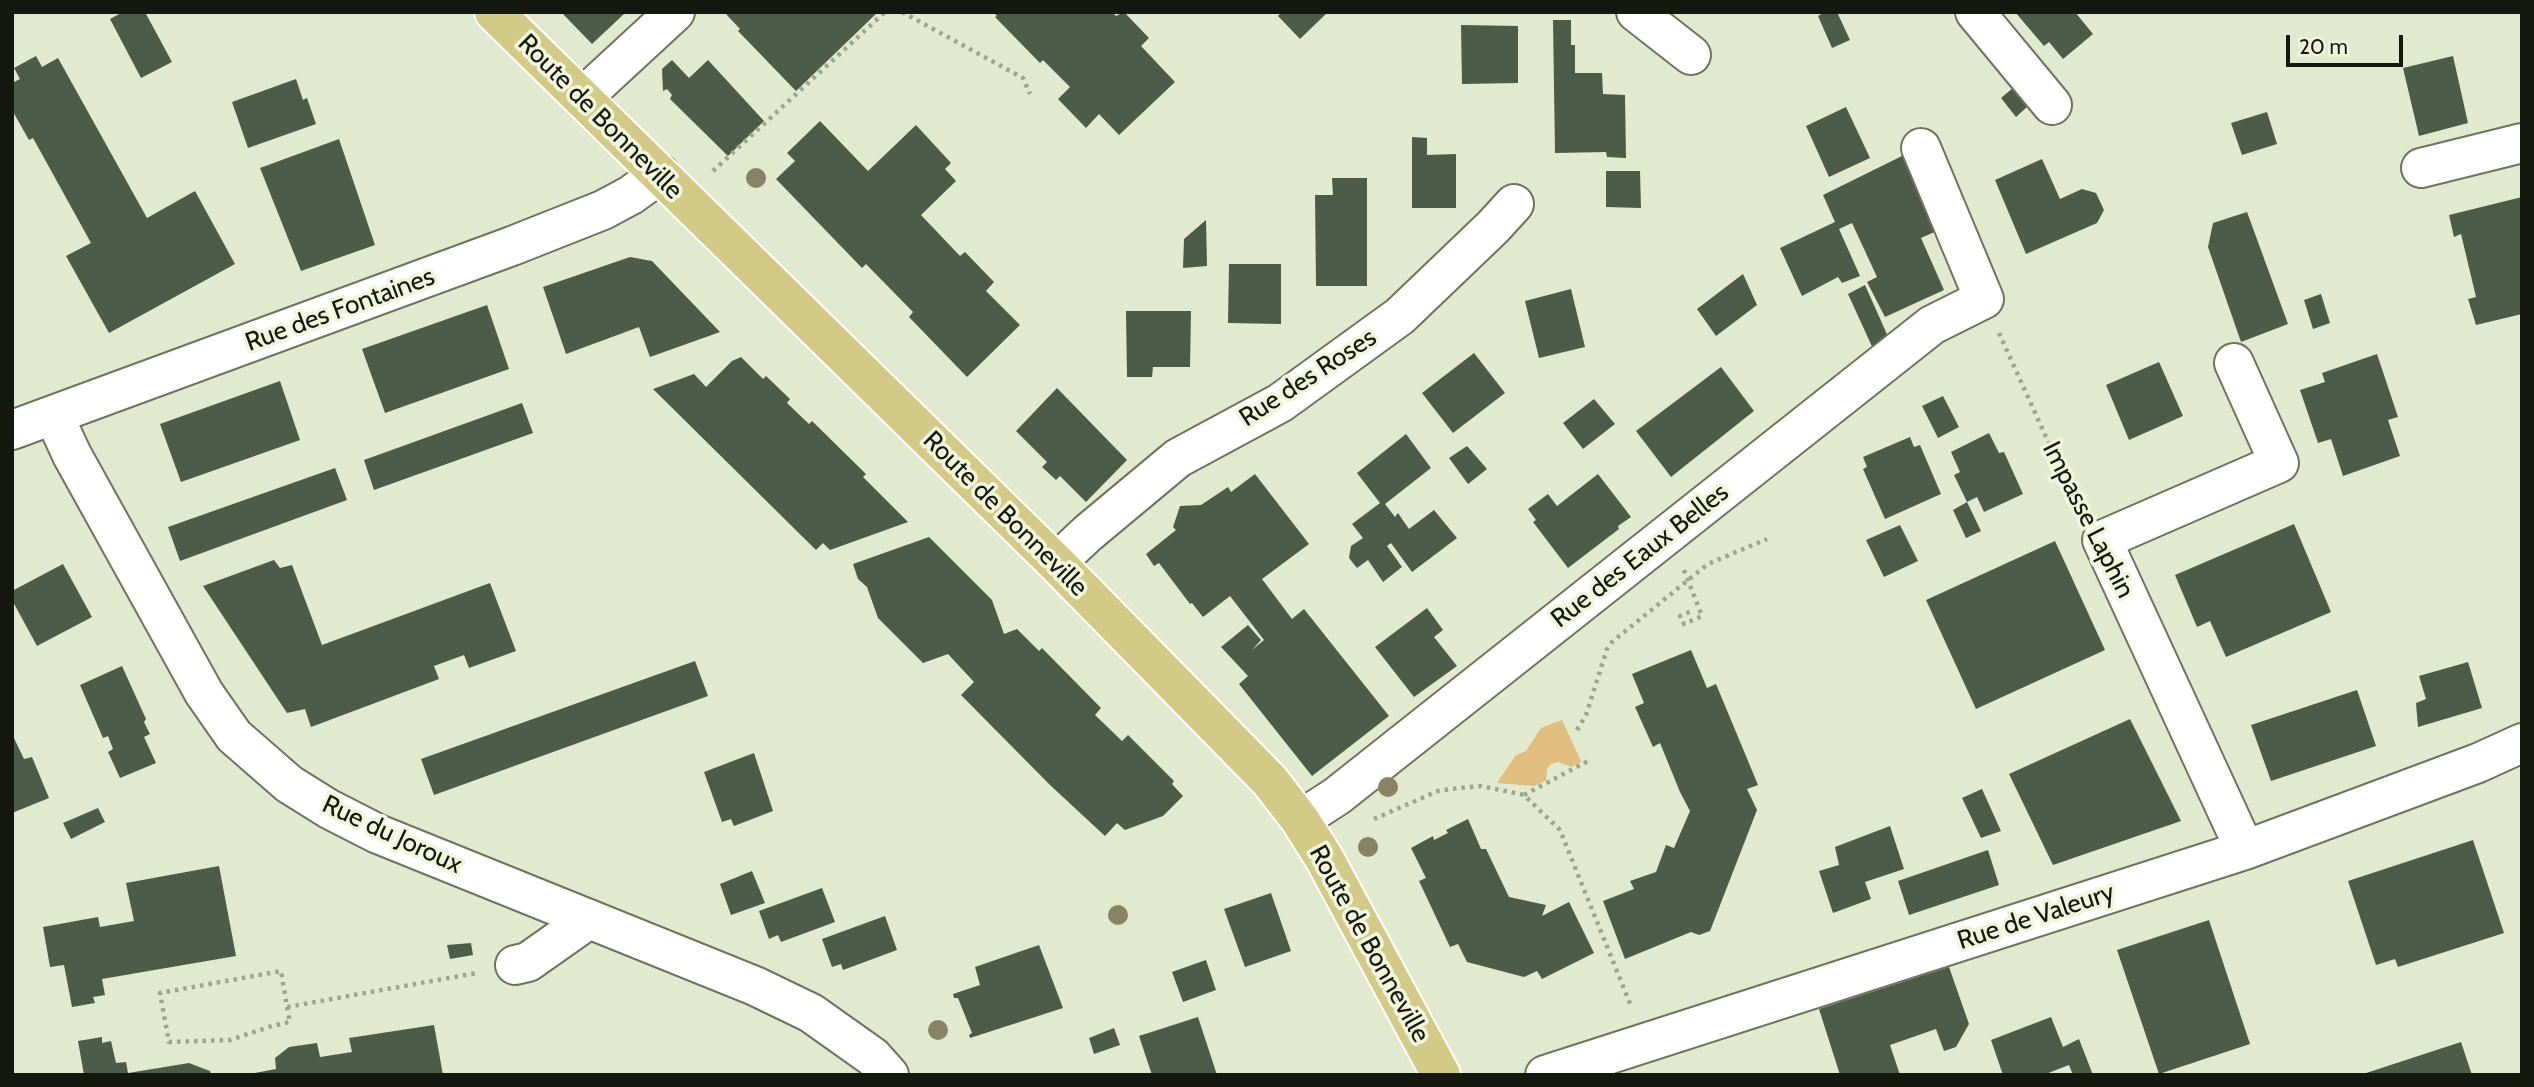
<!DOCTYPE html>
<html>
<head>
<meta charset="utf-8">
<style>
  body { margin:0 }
  #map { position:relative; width:2534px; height:1087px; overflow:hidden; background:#e1e9cf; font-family:Cabin,sans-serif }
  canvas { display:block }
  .frame { position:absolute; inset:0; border:14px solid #15180e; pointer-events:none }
  .scale { position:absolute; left:2286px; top:35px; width:117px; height:32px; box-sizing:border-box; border:4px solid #15180e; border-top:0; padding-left:9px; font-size:21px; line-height:24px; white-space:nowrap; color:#15180e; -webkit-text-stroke:5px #eff6dc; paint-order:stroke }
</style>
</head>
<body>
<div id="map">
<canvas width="2534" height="1087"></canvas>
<div class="frame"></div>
<div class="scale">20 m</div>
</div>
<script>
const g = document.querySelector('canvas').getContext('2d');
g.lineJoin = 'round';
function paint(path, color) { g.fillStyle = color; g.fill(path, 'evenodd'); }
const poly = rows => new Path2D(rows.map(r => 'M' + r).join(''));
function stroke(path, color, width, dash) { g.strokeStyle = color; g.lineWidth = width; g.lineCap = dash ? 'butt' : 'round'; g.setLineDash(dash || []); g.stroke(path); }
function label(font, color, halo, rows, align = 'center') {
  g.font = font + ' Cabin,sans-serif'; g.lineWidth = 7; g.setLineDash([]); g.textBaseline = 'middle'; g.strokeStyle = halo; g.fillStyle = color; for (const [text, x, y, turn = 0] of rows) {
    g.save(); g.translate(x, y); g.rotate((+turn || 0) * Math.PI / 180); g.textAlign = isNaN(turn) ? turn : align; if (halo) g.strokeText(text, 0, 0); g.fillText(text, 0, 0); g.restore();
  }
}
paint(poly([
  [1562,720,1581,761,1578,764,1571,767,1558,762,1551,764,1547,769,1546,780,1535,786,1497,783,1516,755,1526,751,1541,728]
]), '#e0be7e');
paint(poly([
  [123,12,145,12,172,62,141,78,110,19],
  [561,12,623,12,624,14,592,44],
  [724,12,878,12,796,91,738,31,740,29],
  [993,12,1112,12,1116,16,1124,12,1149,38,1141,46,1175,82,1119,135,1099,114,1086,128,1058,99,1070,87,1043,60,1040,63,995,17,997,16],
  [1282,12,1328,12,1300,39,1278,16],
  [1825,12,1837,12,1850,40,1832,48,1818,16],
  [2015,12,2075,12,2093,34,2063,59,2049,42,2044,46],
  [1553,20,1571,20,1571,45,1575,45,1575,73,1602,73,1603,94,1625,95,1626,158,1607,157,1606,152,1555,153],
  [1461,25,1518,26,1518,83,1462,84],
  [36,56,42,67,58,58,147,218,195,191,235,264,109,333,66,256,91,243,33,138,29,140,12,110,12,83,20,79,14,68],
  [2453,56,2468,123,2419,136,2403,68],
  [672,60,689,78,708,60,764,121,728,156,670,99,672,95,667,89,663,91,662,69],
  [296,79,303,100,307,98,316,124,248,148,232,102],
  [2014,87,2027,107,2016,117,2001,98],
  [1846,107,1870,158,1829,177,1806,126],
  [2267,112,2277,144,2242,155,2231,123],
  [820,121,868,171,916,125,951,163,945,169,956,181,921,215,960,256,965,252,994,282,986,291,1020,325,967,377,909,317,913,312,866,264,862,268,776,179,795,161,787,153],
  [1412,137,1427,138,1427,155,1456,154,1456,208,1412,208],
  [339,139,375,245,301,271,260,168],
  [1904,155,1939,230,1921,238,1944,290,1885,317,1867,282,1877,277,1852,223,1839,229,1860,276,1842,283,1838,277,1802,296,1780,248,1835,222,1823,195],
  [2042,159,2060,199,2082,189,2096,193,2104,210,2097,223,2026,254,1995,180],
  [1606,171,1640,171,1641,208,1606,207],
  [1332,178,1367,178,1367,286,1316,286,1315,195,1333,195],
  [2522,197,2522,314,2476,325,2468,299,2476,297,2461,234,2454,237,2449,215],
  [2247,212,2288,324,2241,342,2208,247,2213,223],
  [1206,220,1207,266,1183,268,1184,239],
  [630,257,652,261,720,332,650,357,639,327,566,354,543,287],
  [1229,264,1281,264,1281,324,1228,323],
  [1743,274,1757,305,1716,336,1697,309],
  [1865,285,1890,341,1875,353,1848,294],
  [1571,289,1585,347,1539,358,1525,301],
  [2321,294,2330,323,2313,329,2304,300],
  [487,305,509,369,385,413,362,349],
  [1126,311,1191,311,1190,367,1153,367,1152,377,1127,377],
  [1474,353,1505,393,1453,433,1422,393],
  [2377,354,2398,417,2388,420,2400,456,2343,476,2331,439,2318,443,2300,390,2325,382,2322,373],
  [741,357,763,379,766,376,790,399,787,403,809,424,812,421,866,474,863,477,908,522,830,550,823,543,816,550,653,389,694,374,706,387,732,361],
  [2159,362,2183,416,2129,440,2106,385],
  [1721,367,1754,411,1671,477,1636,431],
  [280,381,300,440,181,482,160,424],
  [1057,388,1127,460,1086,502,1060,476,1056,480,1042,467,1047,462,1016,431],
  [1943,396,1959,427,1938,438,1922,406],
  [1594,399,1615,424,1583,449,1563,423],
  [522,403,533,433,374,490,364,460],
  [1989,433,1999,453,2004,452,2023,494,1984,512,1977,497,1967,502,1954,475,1960,472,1951,452],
  [1406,434,1431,468,1385,504,1395,517,1398,513,1409,529,1434,510,1457,538,1412,572,1391,543,1387,546,1402,567,1383,582,1368,560,1357,568,1349,558,1351,546,1363,538,1352,524,1380,503,1357,473],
  [1910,437,1914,447,1920,445,1941,494,1885,519,1863,469,1867,467,1863,457],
  [1467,446,1487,469,1468,484,1449,458],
  [335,468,347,500,180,561,168,527],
  [1255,474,1309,544,1262,579,1292,619,1304,609,1389,716,1312,776,1239,684,1248,676,1221,647,1248,625,1261,640,1252,650,1264,640,1230,596,1203,617,1192,603,1190,604,1159,563,1154,566,1146,554,1176,530,1173,527,1180,506,1201,505,1228,487,1231,492],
  [1598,474,1631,517,1618,526,1619,529,1568,568,1533,522,1536,520,1528,509,1548,494,1557,506],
  [1967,502,1981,531,1966,538,1953,510],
  [2294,524,2331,612,2226,657,2210,621,2197,627,2175,575],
  [1900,525,1918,561,1884,577,1866,540],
  [929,537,992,600,1004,634,1017,629,1039,651,1042,648,1101,708,1095,715,1122,741,1128,735,1174,781,1172,784,1183,796,1163,816,1125,830,1117,823,1105,836,1050,785,961,695,974,682,948,654,923,663,878,618,867,587,858,579,853,564],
  [2055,541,2105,650,1976,709,1926,600],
  [274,560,280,568,292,565,322,645,490,583,516,651,469,668,464,655,434,666,439,679,311,727,305,709,287,713,203,586],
  [63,564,92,617,37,646,12,600,12,591],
  [1427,608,1443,630,1434,637,1457,666,1414,697,1375,647],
  [1691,650,1707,688,1716,684,1758,785,1747,789,1757,810,1710,931,1699,935,1691,932,1625,959,1603,901,1634,889,1630,881,1656,872,1666,845,1674,848,1690,811,1680,792,1660,743,1653,747,1635,707,1644,703,1632,674],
  [695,661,708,696,434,795,421,759],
  [2468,662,2482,708,2418,727,2416,703,2426,699,2419,676],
  [122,666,146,719,144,722,150,734,144,737,156,763,120,778,108,752,113,749,108,736,103,738,80,685],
  [2357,690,2376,746,2271,781,2251,725],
  [2130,719,2181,821,2053,865,2009,774],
  [12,734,24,759,32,757,49,798,12,813],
  [754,753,773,811,734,826,731,819,722,822,704,772],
  [1982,789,2001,831,1981,838,1962,798],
  [98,808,105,822,71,839,63,823],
  [1468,819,1481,849,1486,849,1509,897,1546,905,1542,916,1569,902,1594,953,1542,979,1537,971,1524,977,1467,962,1458,944,1450,947,1419,881,1426,878,1411,848,1433,836,1434,840,1448,833,1446,830],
  [1890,826,1904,869,1865,882,1871,899,1833,913,1819,871,1839,865,1835,847],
  [2473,840,2504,933,2398,967,2395,959,2376,965,2348,881],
  [1988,850,1999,885,1909,915,1898,881],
  [219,866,236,956,102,979,105,995,93,997,95,1003,72,1007,64,965,50,967,43,927,98,917,100,927,134,921,126,883],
  [752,871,765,903,731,915,720,884],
  [822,888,835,922,781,942,778,935,769,939,759,911],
  [1271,893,1291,951,1245,967,1224,909],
  [885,916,897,950,843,970,841,964,832,967,822,939],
  [2209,920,2250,1044,2159,1074,2117,950],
  [471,943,473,955,450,959,447,945],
  [1039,945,1063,1008,970,1038,969,1035,972,1033,958,998,954,998,953,994,980,985,975,967],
  [1206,960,1216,990,1183,1002,1172,972],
  [1949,967,1969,1024,1956,1047,1944,1051,1936,1029,1890,1045,1900,1075,1840,1075,1819,1009],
  [1198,1017,1217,1075,1152,1075,1139,1036],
  [2051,1017,2063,1047,2079,1039,2093,1075,2073,1075,2069,1065,2043,1075,2003,1075,1991,1040],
  [434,1025,443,1075,244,1075,276,1069,275,1058,289,1047,317,1043,320,1057,352,1052,349,1038],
  [1114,1028,1120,1045,1094,1054,1089,1038],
  [102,1037,102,1043,111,1041,116,1063,126,1062,128,1073,189,1063,210,1071,211,1075,84,1075,78,1041],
  [2461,1042,2472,1075,2363,1075,2363,1074]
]), '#4d5c49');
const minor = poly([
  [1636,12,1691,55],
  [1975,12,2052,105],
  [583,97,675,12],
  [2421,168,2522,143],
  [2234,363,2279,463,2102,540,2245,850],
  [54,416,72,455,204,693,234,736,289,784,329,809,378,834,755,986,811,1013,873,1057,889,1075],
  [12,430,512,246,603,210,631,195,660,174],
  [1056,563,1088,533,1178,458,1280,403,1400,316,1493,227,1514,204],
  [1300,820,1337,796,1932,325,1984,299,1921,148],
  [515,965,528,962,589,919],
  [1545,1075,2245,850,2478,763,2522,743]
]);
const major = poly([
  [494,12,1056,563,1270,781,1300,820,1324,858,1441,1075]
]);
stroke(minor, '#6e745d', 42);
stroke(major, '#fff', 42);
stroke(poly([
  [902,12,1023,78,1030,94],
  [713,171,885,12],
  [1999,333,2079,510],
  [1684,570,1702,616,1684,624,1680,616,1694,610],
  [1577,730,1586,715,1607,649,1612,642,1708,564,1767,539],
  [1524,795,1590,760],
  [1374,819,1438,791,1459,788,1481,786,1524,795,1560,830,1631,1006],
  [287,1007,290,1022,272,1026,230,1040,169,1042,160,993,281,971,287,1007,477,973]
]), '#9ea48f', 4.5, [3.5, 5]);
stroke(minor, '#fff', 38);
stroke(major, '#d3ca88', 38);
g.fillStyle = '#888365';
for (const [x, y] of [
  [756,178],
  [1388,787],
  [1368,847],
  [1118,915],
  [938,1030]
]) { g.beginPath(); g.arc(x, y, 10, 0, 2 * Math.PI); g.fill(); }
label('26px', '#15180e', '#eff6dc', [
  ["Route de Bonneville",600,117,45],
  ["Rue des Fontaines",340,310,-20],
  ["Rue des Roses",1308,378,-33],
  ["Route de Bonneville",1005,514,45],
  ["Impasse Laphin",2088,520,63],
  ["Rue des Eaux Belles",1640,556,-38],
  ["Rue du Joroux",392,835,25],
  ["Rue de Valeury",2036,917,-18],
  ["Route de Bonneville",1369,944,61]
]);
</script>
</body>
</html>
